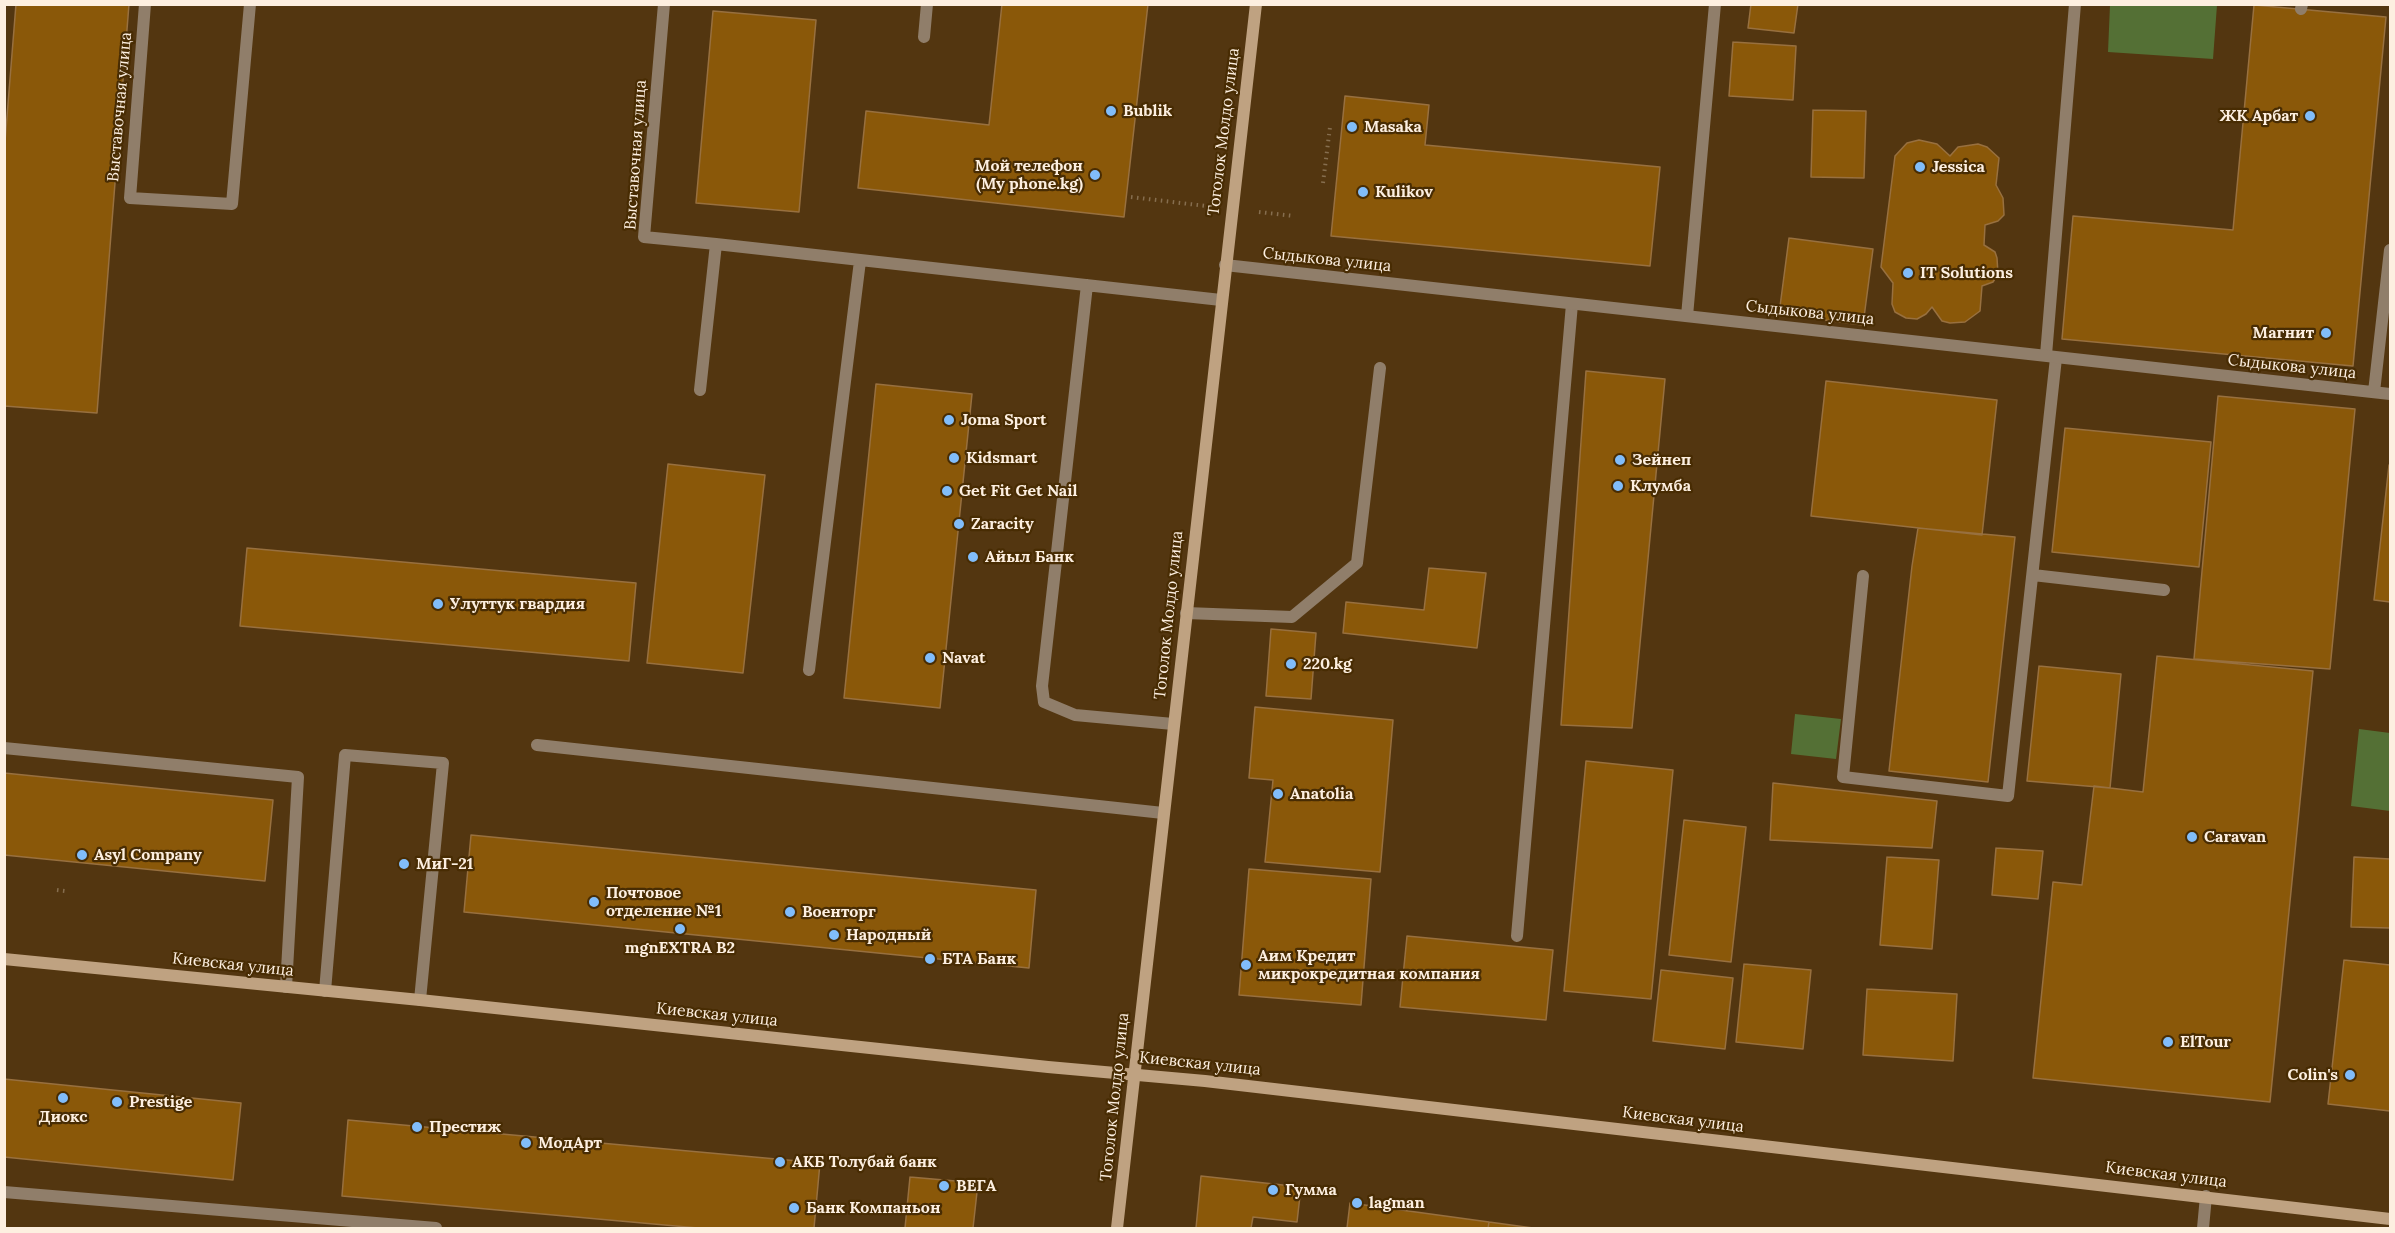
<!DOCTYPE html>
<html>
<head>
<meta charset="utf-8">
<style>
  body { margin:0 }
  #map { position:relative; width:2395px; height:1233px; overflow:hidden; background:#533610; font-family:Lora,serif }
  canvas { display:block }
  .frame { position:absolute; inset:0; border:6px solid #fdefe0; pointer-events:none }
</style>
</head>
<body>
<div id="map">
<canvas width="2395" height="1233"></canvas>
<div class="frame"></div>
</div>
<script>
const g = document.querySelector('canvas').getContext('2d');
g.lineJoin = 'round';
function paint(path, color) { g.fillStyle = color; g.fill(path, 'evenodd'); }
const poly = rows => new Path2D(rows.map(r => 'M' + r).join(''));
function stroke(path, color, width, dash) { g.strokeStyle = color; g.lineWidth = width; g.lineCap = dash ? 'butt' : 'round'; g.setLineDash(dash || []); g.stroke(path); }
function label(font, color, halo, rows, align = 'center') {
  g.font = font + ' Lora,serif'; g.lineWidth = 4.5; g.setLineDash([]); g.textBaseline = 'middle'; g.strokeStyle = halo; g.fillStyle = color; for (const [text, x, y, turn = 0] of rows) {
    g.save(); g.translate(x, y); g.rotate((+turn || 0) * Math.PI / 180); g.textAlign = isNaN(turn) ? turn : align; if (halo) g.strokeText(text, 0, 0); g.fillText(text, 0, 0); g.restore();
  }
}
paint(poly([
  [2110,5,2217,5,2213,59,2108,52],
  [1795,714,1841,719,1836,759,1791,754],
  [2359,729,2390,733,2390,811,2351,806]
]), '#547035');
const building = poly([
  [16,4,129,4,97,413,4,406,4,154,16,4],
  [1002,4,1148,4,1124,217,858,188,866,111,989,125,1002,4],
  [1751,4,1798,4,1794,33,1748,28,1751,4],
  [2254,5,2386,17,2353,366,2062,339,2073,216,2233,230,2254,5],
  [713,11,816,20,799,212,696,203,713,11],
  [1733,42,1796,46,1793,100,1729,96,1733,42],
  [1345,96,1429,105,1425,145,1660,167,1650,266,1331,236,1345,96],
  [1813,110,1866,111,1864,178,1811,177,1813,110],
  [1919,140,1937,144,1950,156,1958,147,1978,144,1987,147,1999,158,1996,185,2003,198,2004,215,1998,221,1985,225,1984,245,1995,252,1997,258,1998,274,1993,282,1982,286,1980,311,1965,322,1950,323,1942,321,1932,307,1926,314,1917,319,1906,318,1895,312,1892,304,1893,283,1881,267,1895,156,1907,143,1919,140],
  [1789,238,1873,249,1863,325,1779,314,1789,238],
  [1586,371,1665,379,1632,728,1561,725,1586,371],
  [1826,381,1997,400,1982,535,1811,516,1826,381],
  [876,384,972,394,940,708,844,698,876,384],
  [2218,396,2355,409,2330,669,2194,659,2218,396],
  [2065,428,2211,442,2199,567,2052,552,2065,428],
  [668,464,765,475,743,673,647,663,668,464],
  [2389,465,2390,466,2390,602,2374,600,2389,465],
  [1918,528,2015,537,1988,782,1889,771,1912,566,1918,528],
  [247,548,636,583,629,661,240,626,247,548],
  [1429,568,1486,573,1477,648,1343,633,1346,602,1424,610,1429,568],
  [1271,629,1316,633,1311,699,1266,696,1271,629],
  [2157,656,2313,671,2270,1102,2033,1078,2053,882,2082,885,2094,786,2143,792,2157,656],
  [2039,666,2121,674,2110,788,2027,781,2039,666],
  [1255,707,1393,720,1380,872,1265,862,1273,780,1249,778,1255,707],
  [1586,761,1673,770,1651,999,1564,991,1586,761],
  [4,773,273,800,265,881,4,855,4,773],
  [1773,783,1937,801,1932,848,1770,840,1773,783],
  [1684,820,1746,827,1731,962,1669,955,1684,820],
  [471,835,1036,890,1029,968,464,912,471,835],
  [1996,848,2043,851,2038,899,1992,895,1996,848],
  [1887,857,1939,860,1932,949,1880,945,1887,857],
  [2354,857,2390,859,2390,928,2351,927,2354,857],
  [1249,869,1371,879,1361,1005,1239,995,1249,869],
  [1407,936,1553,950,1546,1020,1400,1007,1407,936],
  [2344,960,2390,965,2390,1111,2328,1104,2344,960],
  [1744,964,1811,970,1803,1049,1736,1042,1744,964],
  [1661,970,1733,978,1725,1049,1653,1041,1661,970],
  [1867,989,1957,994,1953,1061,1863,1055,1867,989],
  [4,1079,241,1103,233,1180,4,1157,4,1079],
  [348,1120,820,1163,814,1228,698,1228,342,1196,348,1120],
  [1201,1176,1301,1187,1297,1222,1253,1217,1251,1228,1196,1228,1201,1176],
  [910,1177,978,1183,973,1228,905,1228,910,1177],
  [1350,1203,1489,1222,1488,1228,1347,1228,1350,1203],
  [1489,1222,1533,1228,1488,1228,1489,1222]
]);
paint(building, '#8a5809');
stroke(building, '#98703f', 1.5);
stroke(poly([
  [1323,183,1330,127],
  [1131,197,1206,206],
  [1259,212,1294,216],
  [57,890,65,891]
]), '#866e4f', 4, [1.5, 4.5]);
stroke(poly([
  [145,4,130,198,232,204,250,4],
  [664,4,644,237,716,244],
  [2301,9,2302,4],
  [924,37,927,4],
  [1087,285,1042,686,1044,702,1075,715,1173,724],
  [1687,316,1715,4],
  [2046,355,2075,4],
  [700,390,716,244,1221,300],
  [2033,575,2164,590],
  [1863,576,1843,777,2008,796,2056,358],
  [1186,613,1292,617,1357,563,1380,368],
  [809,670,860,261],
  [537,745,1163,813],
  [4,748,298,777,286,987],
  [1517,936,1572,304],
  [325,991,345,755,443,763,420,1000],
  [4,1192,436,1228],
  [2203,1228,2206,1196]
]), '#907e6a', 12);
stroke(poly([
  [1225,265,2390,394],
  [2374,392,2390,250]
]), '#907e6a', 12);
stroke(poly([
  [4,959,420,1000,1048,1067,1205,1081,2390,1219],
  [1117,1228,1256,4]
]), '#bfa281', 12);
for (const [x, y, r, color] of [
  [1111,111,6,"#81bdfa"],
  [2310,116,6,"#81bdfa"],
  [1352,127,6,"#81bdfa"],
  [1920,167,6,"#81bdfa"],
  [1095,175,6,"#81bdfa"],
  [1363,192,6,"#81bdfa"],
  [1908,273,6,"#81bdfa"],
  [2326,333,6,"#81bdfa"],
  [949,420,6,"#81bdfa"],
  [954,458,6,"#81bdfa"],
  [1620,460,6,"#81bdfa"],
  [1618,486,6,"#81bdfa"],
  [947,491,6,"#81bdfa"],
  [959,524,6,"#81bdfa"],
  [973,557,6,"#81bdfa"],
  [438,604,6,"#81bdfa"],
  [930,658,6,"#81bdfa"],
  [1291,664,6,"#81bdfa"],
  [1278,794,6,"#81bdfa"],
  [2192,837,6,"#81bdfa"],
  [82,855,6,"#81bdfa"],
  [404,864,6,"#81bdfa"],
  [594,902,6,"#81bdfa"],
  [790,912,6,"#81bdfa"],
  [680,929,6,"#81bdfa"],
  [834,935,6,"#81bdfa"],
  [930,959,6,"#81bdfa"],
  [1246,965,6,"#81bdfa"],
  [2168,1042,6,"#81bdfa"],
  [2350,1075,6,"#81bdfa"],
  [63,1098,6,"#81bdfa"],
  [117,1102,6,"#81bdfa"],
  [417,1127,6,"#81bdfa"],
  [526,1143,6,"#81bdfa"],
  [780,1162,6,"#81bdfa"],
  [944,1186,6,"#81bdfa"],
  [1273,1190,6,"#81bdfa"],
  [1357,1203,6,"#81bdfa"],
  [794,1208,6,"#81bdfa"]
]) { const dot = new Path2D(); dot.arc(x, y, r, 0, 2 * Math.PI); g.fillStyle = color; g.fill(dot); stroke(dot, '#482c03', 2); }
label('16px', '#fdefe0', '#482c03', [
  ["Выставочная улица",120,107,-85],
  ["Тоголок Молдо улица",1224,132,-83],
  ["Выставочная улица",636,155,-86],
  ["Сыдыкова улица",1327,260,6],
  ["Сыдыкова улица",1810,313,6],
  ["Сыдыкова улица",2292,367,6],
  ["Тоголок Молдо улица",1169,615,-84],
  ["Киевская улица",233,965,6],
  ["Киевская улица",717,1015,6],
  ["Киевская улица",1200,1064,6],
  ["Тоголок Молдо улица",1115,1097,-84],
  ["Киевская улица",1683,1120,7],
  ["Киевская улица",2166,1175,7]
]);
label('bold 16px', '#fdefe0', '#482c03', [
  ["Bublik",1123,111],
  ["ЖК Арбат",2298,116,"right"],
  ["Masaka",1364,127],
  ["Мой телефон",1083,166,"right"],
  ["(My phone.kg)",1083,184,"right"],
  ["Jessica",1932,167],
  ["Kulikov",1375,192],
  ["IT Solutions",1920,273],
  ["Магнит",2314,333,"right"],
  ["Joma Sport",961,420],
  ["Kidsmart",966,458],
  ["Зейнеп",1632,460],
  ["Клумба",1630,486],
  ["Get Fit Get Nail",959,491],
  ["Zaracity",971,524],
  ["Айыл Банк",985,557],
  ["Улуттук гвардия",450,604],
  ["Navat",942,658],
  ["220.kg",1303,664],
  ["Anatolia",1290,794],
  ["Caravan",2204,837],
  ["Asyl Company",94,855],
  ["МиГ-21",416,864],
  ["Почтовое",606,893],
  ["отделение №1",606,911],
  ["Военторг",802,912],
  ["Народный",846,935],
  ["mgnEXTRA B2",680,948,"center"],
  ["Аим Кредит",1258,956],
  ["микрокредитная компания",1258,974],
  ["БТА Банк",942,959],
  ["ElTour",2180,1042],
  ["Colin's",2338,1075,"right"],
  ["Prestige",129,1102],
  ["Диокс",63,1117,"center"],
  ["Престиж",429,1127],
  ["МодАрт",538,1143],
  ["АКБ Толубай банк",792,1162],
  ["ВЕГА",956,1186],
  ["Гумма",1285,1190],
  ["lagman",1369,1203],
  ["Банк Компаньон",806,1208]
], 'left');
</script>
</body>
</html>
